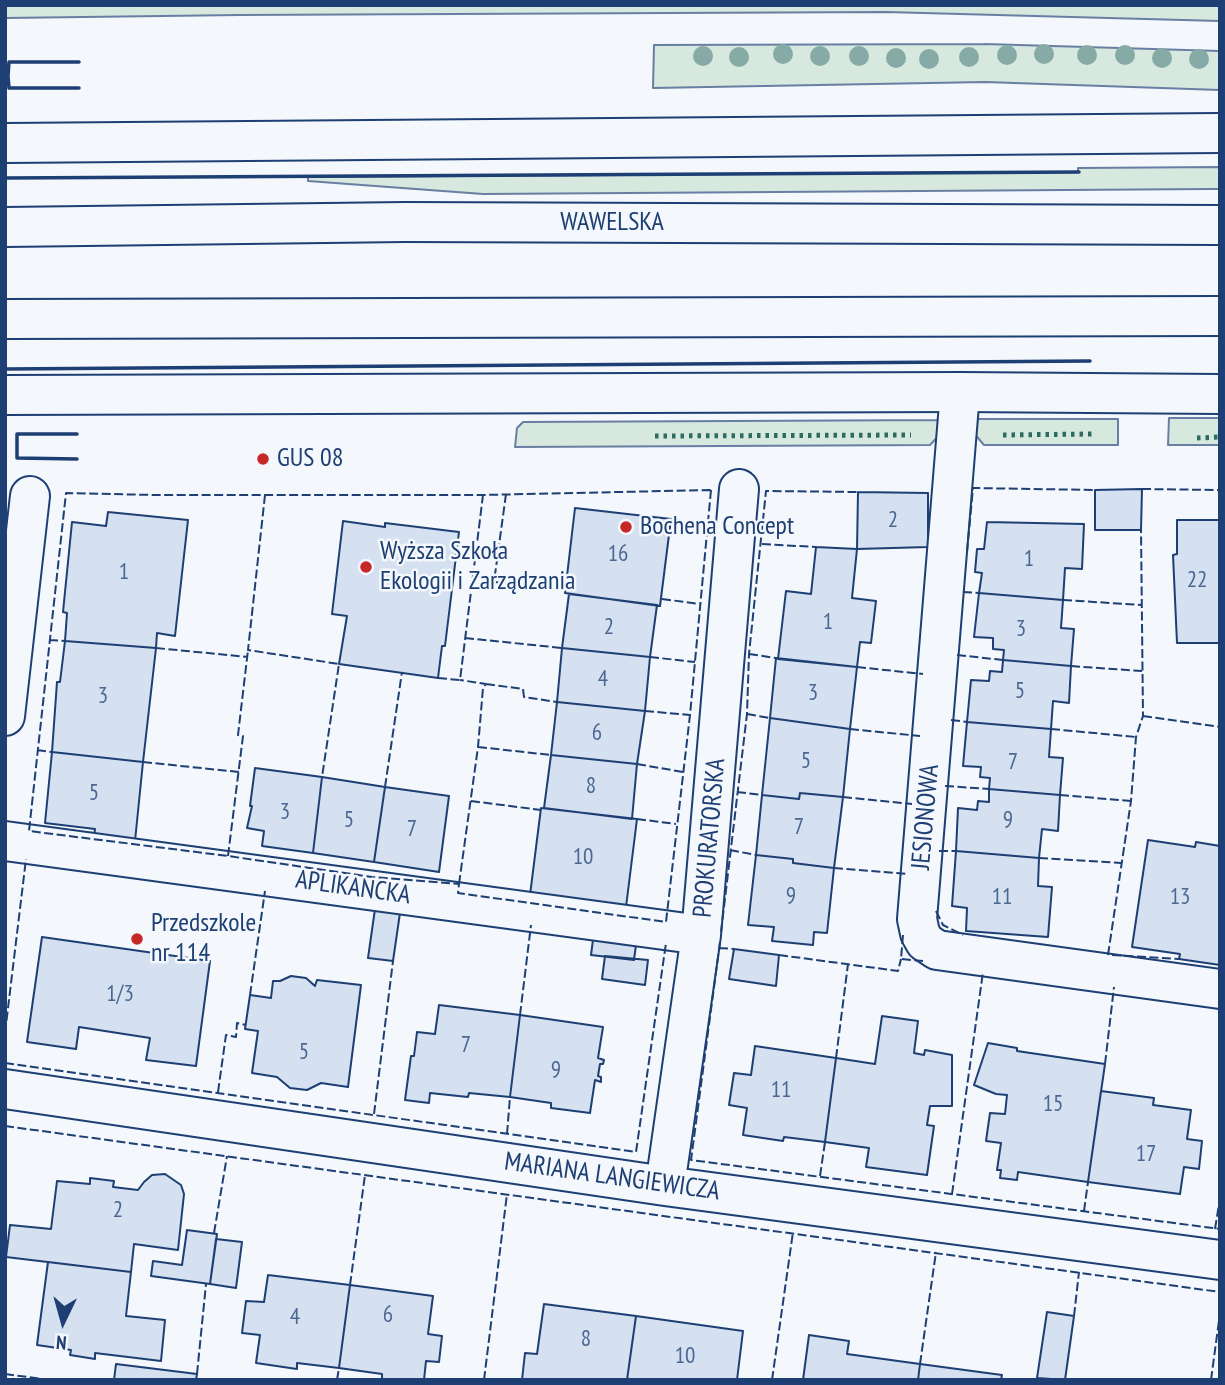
<!DOCTYPE html>
<html>
<head>
<meta charset="utf-8">
<style>
  body { margin:0 }
  #map { position:relative; width:1225px; height:1385px; overflow:hidden; background:#f4f7fb; font-family:"PT Sans Narrow",sans-serif }
  canvas { display:block }
  .frame { position:absolute; inset:0; border:7px solid #1d3f73; pointer-events:none }
  .north { position:absolute; left:28px; top:1287px; width:70px; height:70px; -webkit-text-stroke:5px #f4f7fb; paint-order:stroke; rotate:185deg; font-size:19px; font-weight:700; line-height:28px; text-align:center; color:#1d3f73 }
  .north::after { content:''; display:block; margin:auto; width:24px; height:32px; background:#1d3f73; clip-path:polygon(50% 0,100% 100%,50% 72%,0 100%) }
</style>
</head>
<body>
<div id="map">
<canvas width="1225" height="1385"></canvas>
<div class="frame"></div>
<div class="north">N</div>
</div>
<script>
const g = document.querySelector('canvas').getContext('2d');
g.lineJoin = 'round';
function paint(path, color) { g.fillStyle = color; g.fill(path, 'evenodd'); }
const poly = rows => new Path2D(rows.map(r => 'M' + r).join(''));
function stroke(path, color, width, dash) { g.strokeStyle = color; g.lineWidth = width; g.lineCap = dash ? 'butt' : 'round'; g.setLineDash(dash || []); g.stroke(path); }
function label(font, color, halo, rows, align = 'center') {
  g.font = font + ' "PT Sans Narrow",sans-serif'; g.lineWidth = 5; g.setLineDash([]); g.textBaseline = 'middle'; g.strokeStyle = halo; g.fillStyle = color; for (const [text, x, y, turn = 0] of rows) {
    g.save(); g.translate(x, y); g.rotate((+turn || 0) * Math.PI / 180); g.textAlign = isNaN(turn) ? turn : align; if (halo) g.strokeText(text, 0, 0); g.fillText(text, 0, 0); g.restore();
  }
}
const green = poly([
  [5,5,1220,5,1220,21,886,12,239,15,5,18,5,5],
  [985,44,1220,51,1220,90,985,82,653,88,654,45,985,44],
  [1220,167,1220,189,1211,189,483,194,308,181,308,177,1078,172,1078,168,1220,167],
  [1169,418,1220,418,1220,445,1168,445,1169,418],
  [972,419,1118,419,1118,445,984,445,972,431,972,419],
  [943,420,944,430,930,445,515,447,517,428,523,422,943,420]
]);
paint(green, '#d7e8df');
stroke(green, '#687fa3', 2);
const building = poly([
  [1142,489,1141,530,1095,530,1095,490,1142,489],
  [858,492,928,493,928,547,857,549,858,492],
  [575,508,671,519,660,606,565,593,575,508],
  [108,512,188,520,175,636,157,633,156,648,65,641,67,613,63,612,72,522,106,526,108,512],
  [1177,520,1220,520,1220,643,1177,643,1173,555,1177,554,1177,520],
  [343,521,385,527,385,523,459,532,445,646,442,646,438,678,339,664,347,616,332,614,343,521],
  [987,522,1084,524,1082,569,1065,568,1063,600,979,593,982,573,975,572,977,549,984,549,987,522],
  [816,547,857,549,852,598,876,601,871,643,860,642,857,667,778,659,786,591,811,594,816,547],
  [979,593,1063,600,1061,628,1074,629,1071,666,1003,660,1004,650,993,649,993,638,974,637,979,593],
  [569,594,657,605,650,657,562,648,569,594],
  [65,641,156,648,143,762,52,752,57,682,60,682,65,641],
  [562,648,650,657,645,711,557,702,562,648],
  [776,658,857,667,850,729,770,718,776,658],
  [1003,660,1071,666,1069,703,1053,701,1051,729,967,722,971,680,989,681,990,671,1002,672,1003,660],
  [557,702,645,711,637,764,551,755,557,702],
  [770,718,850,729,843,797,800,793,799,799,762,795,770,718],
  [967,722,1051,729,1049,757,1063,758,1060,795,989,789,990,778,980,777,981,767,963,766,967,722],
  [52,752,143,762,135,841,94,836,95,829,45,823,52,752],
  [551,755,637,764,632,819,544,808,551,755],
  [255,768,322,777,313,853,262,846,264,831,247,828,252,806,250,806,255,768],
  [322,777,385,787,374,862,313,853,322,777],
  [385,787,449,796,439,872,374,862,385,787],
  [989,789,1060,795,1058,831,1042,829,1039,858,956,851,958,808,977,810,978,801,989,802,989,789],
  [800,793,843,797,834,868,793,863,793,859,756,855,762,795,799,799,800,793],
  [541,808,637,819,626,907,530,895,541,808],
  [1148,840,1195,847,1196,842,1220,846,1220,965,1179,959,1180,954,1132,947,1148,840],
  [956,851,1039,858,1038,886,1052,887,1048,937,966,931,967,908,952,906,956,851],
  [756,855,793,859,793,863,834,868,827,933,814,932,813,945,772,941,774,927,748,925,756,855],
  [376,902,401,906,393,961,368,958,376,902],
  [594,932,637,937,634,960,591,955,594,932],
  [42,937,210,961,196,1066,146,1060,150,1038,79,1027,76,1049,27,1042,42,937],
  [734,949,779,955,776,986,729,979,734,949],
  [605,956,648,960,645,985,602,979,605,956],
  [291,976,306,978,315,986,317,980,361,985,348,1087,321,1083,307,1090,290,1088,277,1077,252,1073,258,1031,245,1029,250,995,271,998,273,981,280,981,291,976],
  [439,1005,520,1015,510,1097,469,1093,468,1097,430,1093,429,1103,405,1100,411,1056,414,1056,417,1032,435,1034,439,1005],
  [520,1015,603,1027,598,1058,604,1060,603,1064,600,1064,598,1076,601,1077,601,1082,595,1080,590,1113,551,1108,551,1103,510,1097,520,1015],
  [882,1016,918,1021,914,1053,924,1055,925,1050,952,1055,952,1106,930,1106,927,1125,934,1126,927,1175,866,1167,869,1148,825,1142,836,1058,875,1064,882,1016],
  [988,1043,1017,1048,1017,1051,1105,1064,1088,1182,1018,1172,1017,1180,1000,1178,1001,1170,997,1170,1001,1143,986,1141,990,1113,1005,1114,1007,1095,996,1094,974,1085,988,1043],
  [755,1046,836,1058,825,1142,784,1137,783,1141,743,1135,747,1108,729,1105,734,1073,751,1075,755,1046],
  [1101,1091,1154,1098,1153,1105,1191,1110,1187,1139,1202,1141,1199,1169,1184,1167,1180,1194,1088,1182,1101,1091],
  [165,1174,181,1185,184,1194,178,1250,134,1244,131,1272,6,1257,10,1225,51,1229,57,1181,90,1184,90,1178,114,1181,113,1187,138,1190,144,1182,152,1175,165,1174],
  [187,1230,217,1234,210,1284,151,1276,153,1261,182,1265,187,1230],
  [216,1239,242,1242,236,1288,210,1284,216,1239],
  [48,1262,131,1272,126,1316,165,1320,161,1361,95,1353,95,1359,70,1355,71,1350,37,1345,48,1262],
  [268,1275,350,1285,339,1368,297,1363,297,1369,256,1363,260,1335,242,1333,246,1301,264,1302,268,1275],
  [350,1285,433,1296,428,1334,442,1336,439,1362,426,1361,424,1380,382,1380,382,1374,339,1368,350,1285],
  [544,1304,636,1316,627,1380,522,1380,525,1353,537,1354,544,1304],
  [1047,1312,1074,1316,1065,1380,1037,1378,1047,1312],
  [636,1316,743,1331,737,1380,627,1380,636,1316],
  [809,1335,849,1341,847,1354,920,1364,918,1380,803,1380,809,1335],
  [116,1364,197,1374,196,1380,114,1380,116,1364],
  [920,1364,1002,1375,1001,1380,918,1380,920,1364]
]);
paint(building, '#d5e0f0');
stroke(building, '#1d3f73', 2);
const minor = poly([
  [960,392,917,919,920,933,925,942,937,950,1220,989],
  [5,716,30,496],
  [5,841,701,935],
  [5,1089,665,1186,1220,1260],
  [665,1186,701,935,739,489]
]);
const major = poly([
  [5,143,1220,133],
  [5,227,405,222,1220,225],
  [5,319,1220,316],
  [5,395,960,392,1220,394]
]);
stroke(minor, '#1d3f73', 42);
stroke(major, '#1d3f73', 42);
stroke(minor, '#f4f7fb', 38);
stroke(major, '#f4f7fb', 38);
stroke(poly([
  [1003,435,1092,434],
  [655,436,911,435],
  [1197,438,1220,437]
]), '#2c6c60', 5, [3.5, 5]);
stroke(poly([
  [1142,489,1220,490],
  [711,490,690,715,666,922,458,893,459,884,372,877,228,856,29,831,66,493,154,495,483,495,711,490],
  [506,494,494,582,566,590],
  [265,495,248,650,339,664,322,777],
  [762,544,816,547],
  [967,552,973,488,1095,490],
  [963,592,979,593],
  [662,599,700,604],
  [1063,600,1142,605],
  [465,638,562,648],
  [49,640,65,641],
  [156,648,248,657],
  [749,654,776,658],
  [957,655,1003,660],
  [650,657,695,662],
  [1071,666,1142,671],
  [857,667,923,674],
  [438,678,460,680,483,495],
  [486,684,523,689,524,697,557,702],
  [645,711,690,715],
  [747,714,770,718],
  [1143,716,1220,727],
  [951,720,967,722],
  [850,729,920,736],
  [1051,729,1136,737],
  [478,747,551,755],
  [37,750,52,752],
  [143,762,239,772],
  [637,764,683,772],
  [945,786,989,789],
  [385,787,402,672],
  [737,792,762,795],
  [1060,795,1131,801],
  [843,797,912,804],
  [471,801,541,810],
  [637,819,676,824],
  [730,850,756,855],
  [939,851,956,851],
  [228,856,243,736,238,735,248,650],
  [1039,858,1121,863],
  [834,868,908,874],
  [459,884,478,747,483,688,486,684,460,680],
  [936,911,943,925,963,935],
  [721,932,747,714,749,654,766,491,858,492],
  [903,935,901,959,923,961],
  [720,942,691,1160,1220,1229],
  [719,948,734,949],
  [779,955,898,971,901,959],
  [1108,955,1131,801,1136,737,1143,716,1141,530],
  [1112,955,1179,959],
  [250,995,265,891],
  [520,1015,531,925],
  [5,1033,26,859],
  [836,1058,848,964],
  [5,1063,636,1152,666,943],
  [1105,1064,1114,987],
  [218,1092,226,1035,236,1037,237,1023,246,1025],
  [374,1114,393,961],
  [5,1126,1220,1292],
  [507,1134,510,1097],
  [820,1176,825,1142],
  [952,1194,983,972],
  [1084,1211,1088,1182],
  [1215,1229,1220,1198],
  [214,1233,227,1156],
  [350,1285,365,1175],
  [1074,1316,1079,1272],
  [920,1364,936,1252],
  [5,1374,50,1380],
  [197,1374,206,1284],
  [337,1380,339,1368],
  [484,1380,507,1194],
  [772,1380,793,1232],
  [1211,1380,1220,1313]
]), '#1d3f73', 2, [9, 3.5]);
stroke(poly([
  [79,88,9,88,8,76,9,62,79,62],
  [5,178,1079,172],
  [5,369,1090,361],
  [77,459,17,458,17,434,77,434]
]), '#1d3f73', 3.5);
g.fillStyle = '#86aba6';
for (const [x, y] of [
  [783,54],
  [1044,54],
  [1007,55],
  [1087,55],
  [1125,55],
  [703,56],
  [820,56],
  [859,56],
  [739,57],
  [969,57],
  [896,58],
  [1162,58],
  [929,59],
  [1199,59]
]) { g.beginPath(); g.arc(x, y, 10, 0, 2 * Math.PI); g.fill(); }
for (const [x, y, r, color] of [
  [263,459,7,"#c62828"],
  [626,527,7,"#c62828"],
  [366,567,7,"#c62828"],
  [137,939,7,"#c62828"]
]) { const dot = new Path2D(); dot.arc(x, y, r, 0, 2 * Math.PI); g.fillStyle = color; g.fill(dot); stroke(dot, '#f4f7fb', 2.5); }
label('23px', '#4b6792', null, [
  ["2",893,520],
  ["16",618,554],
  ["1",1029,559],
  ["1",124,572],
  ["22",1197,580],
  ["1",828,622],
  ["2",609,627],
  ["3",1021,629],
  ["4",603,679],
  ["5",1020,691],
  ["3",813,693],
  ["3",103,696],
  ["6",597,733],
  ["5",806,761],
  ["7",1013,762],
  ["8",591,786],
  ["5",94,793],
  ["3",285,812],
  ["5",349,820],
  ["9",1008,820],
  ["7",799,827],
  ["7",412,829],
  ["10",583,857],
  ["9",791,896],
  ["11",1002,897],
  ["13",1180,897],
  ["1/3",120,994],
  ["7",466,1045],
  ["5",304,1052],
  ["9",556,1070],
  ["11",781,1090],
  ["15",1053,1104],
  ["17",1146,1154],
  ["2",118,1210],
  ["6",388,1315],
  ["4",295,1317],
  ["8",586,1339],
  ["10",685,1356]
]);
label('26px', '#1d3f73', '#f4f7fb', [
  ["WAWELSKA",612,223],
  ["JESIONOWA",926,817,-85],
  ["PROKURATORSKA",710,838,-85],
  ["APLIKANCKA",353,888,8],
  ["MARIANA LANGIEWICZA",612,1177,8]
]);
label('26px', '#1d3f73', '#f4f7fb', [
  ["GUS 08",277,459],
  ["Bochena Concept",640,527],
  ["Wyższa Szkoła",380,552],
  ["Ekologii i Zarządzania",380,582],
  ["Przedszkole",151,924],
  ["nr 114",151,954]
], 'left');
</script>
</body>
</html>
